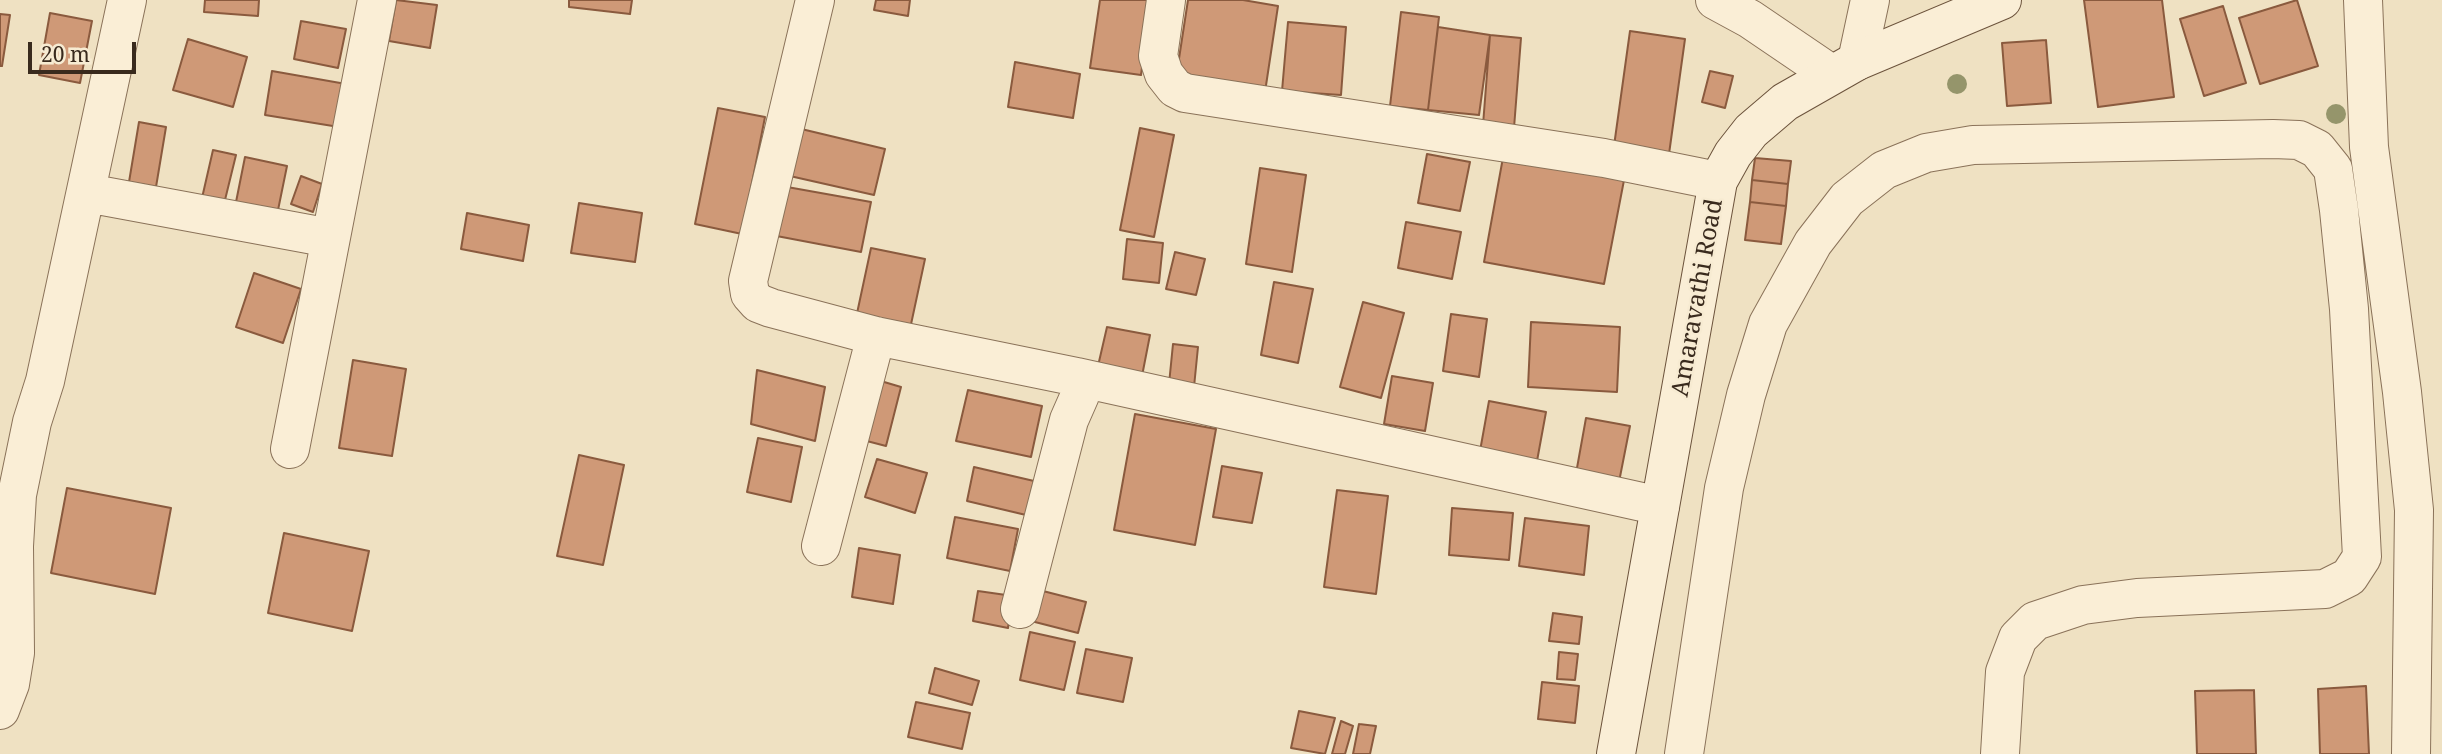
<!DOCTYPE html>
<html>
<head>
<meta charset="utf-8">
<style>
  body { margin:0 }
  #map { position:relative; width:2442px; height:754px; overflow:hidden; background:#efe1c2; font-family:"Noto Serif",serif }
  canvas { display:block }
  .scale { position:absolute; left:28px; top:42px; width:108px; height:32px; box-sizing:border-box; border:4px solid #392a1d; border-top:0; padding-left:9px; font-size:21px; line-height:24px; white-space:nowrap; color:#392a1d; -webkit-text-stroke:5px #f7ebd2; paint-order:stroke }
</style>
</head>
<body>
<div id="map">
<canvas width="2442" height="754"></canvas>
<div class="scale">20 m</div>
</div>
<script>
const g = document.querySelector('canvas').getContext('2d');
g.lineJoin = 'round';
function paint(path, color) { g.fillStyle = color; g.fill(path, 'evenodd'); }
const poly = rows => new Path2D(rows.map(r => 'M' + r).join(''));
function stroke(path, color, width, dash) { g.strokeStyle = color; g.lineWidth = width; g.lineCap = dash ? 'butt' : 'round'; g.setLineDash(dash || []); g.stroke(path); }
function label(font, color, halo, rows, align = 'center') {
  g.font = font + ' "Noto Serif",serif'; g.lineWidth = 5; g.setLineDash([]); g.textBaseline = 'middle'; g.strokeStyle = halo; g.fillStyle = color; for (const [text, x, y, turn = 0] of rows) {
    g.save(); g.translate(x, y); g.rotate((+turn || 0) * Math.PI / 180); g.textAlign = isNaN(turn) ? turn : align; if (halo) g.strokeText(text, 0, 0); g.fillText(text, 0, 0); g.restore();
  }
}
const building = poly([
  [205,0,259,0,258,16,204,12,205,0],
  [396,0,437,5,430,48,389,41,396,0],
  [569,0,632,0,630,14,569,7,569,0],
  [876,0,910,0,908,16,874,10,876,0],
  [1100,0,1151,0,1141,75,1090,68,1100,0],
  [1188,0,1243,0,1278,6,1265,92,1176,78,1188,0],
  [2084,0,2162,0,2174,97,2098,107,2084,0],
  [2297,0,2318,66,2260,84,2239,18,2297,0],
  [2223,6,2246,83,2204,96,2180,19,2223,6],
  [1401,12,1439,17,1428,110,1390,106,1401,12],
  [50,13,92,21,80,83,39,75,50,13],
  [0,14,10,15,2,66,0,66,0,14],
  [301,21,346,29,338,68,294,59,301,21],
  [1288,22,1346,27,1341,95,1282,91,1288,22],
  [1438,27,1490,35,1479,115,1428,110,1438,27],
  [1630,31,1685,39,1669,154,1614,146,1630,31],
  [1490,35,1521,38,1514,128,1483,125,1490,35],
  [188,39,247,57,233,107,173,90,188,39],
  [2046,40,2051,103,2007,106,2002,43,2046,40],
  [1015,62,1080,74,1073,118,1008,107,1015,62],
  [272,71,346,84,339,127,265,115,272,71],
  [1710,71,1733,76,1725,108,1702,102,1710,71],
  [718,108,765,117,742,234,695,224,718,108],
  [139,122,166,127,156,187,129,182,139,122],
  [793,127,885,149,874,195,781,174,793,127],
  [1140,128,1174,135,1154,237,1120,230,1140,128],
  [213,150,236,155,224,204,202,198,213,150],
  [1504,152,1625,175,1604,284,1484,262,1504,152],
  [1427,154,1470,162,1460,211,1418,203,1427,154],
  [245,157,287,166,277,215,235,207,245,157],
  [1755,158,1791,161,1788,184,1752,180,1755,158],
  [1260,168,1306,175,1292,272,1246,264,1260,168],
  [301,176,322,184,313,212,291,204,301,176],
  [1752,180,1788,184,1786,206,1750,202,1752,180],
  [776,185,871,202,861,252,766,234,776,185],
  [1750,202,1786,206,1781,244,1745,240,1750,202],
  [579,203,642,213,635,262,571,253,579,203],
  [467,213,529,225,523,261,461,249,467,213],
  [1406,222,1461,232,1452,279,1398,268,1406,222],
  [1127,239,1163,243,1159,283,1123,279,1127,239],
  [871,248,925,259,910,329,856,318,871,248],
  [1175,252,1205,259,1196,295,1166,289,1175,252],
  [254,273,301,289,283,343,236,327,254,273],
  [1274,282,1313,289,1298,363,1261,355,1274,282],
  [1363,302,1404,313,1381,398,1340,387,1363,302],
  [1451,314,1487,319,1479,377,1443,371,1451,314],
  [1531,322,1620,327,1617,392,1528,387,1531,322],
  [1107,327,1150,335,1142,376,1098,366,1107,327],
  [1173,344,1198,347,1194,387,1169,384,1173,344],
  [353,360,406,369,392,456,339,448,353,360],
  [757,370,825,387,815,441,751,424,757,370],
  [1392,376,1433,383,1425,431,1384,424,1392,376],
  [874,379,901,387,886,446,859,439,874,379],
  [968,390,1042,406,1031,457,956,441,968,390],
  [1489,401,1546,412,1537,461,1480,451,1489,401],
  [1135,414,1216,429,1195,545,1114,530,1135,414],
  [1586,418,1630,426,1618,487,1575,479,1586,418],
  [758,438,802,447,791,502,747,492,758,438],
  [579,455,624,465,603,565,557,556,579,455],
  [877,459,927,473,915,513,865,497,877,459],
  [1222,466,1262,473,1252,523,1213,517,1222,466],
  [974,467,1034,481,1026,515,967,501,974,467],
  [67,488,171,508,155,594,51,573,67,488],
  [1337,490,1388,496,1376,594,1324,587,1337,490],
  [1452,508,1513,513,1509,560,1449,555,1452,508],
  [955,517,1018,529,1010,571,947,558,955,517],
  [1525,518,1589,526,1584,575,1519,566,1525,518],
  [284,533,369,551,352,631,268,613,284,533],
  [859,548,900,555,893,604,852,597,859,548],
  [1039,590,1086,602,1078,633,1031,621,1039,590],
  [978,591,1013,596,1008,628,973,621,978,591],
  [1553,613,1582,617,1579,644,1549,641,1553,613],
  [1030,632,1075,642,1064,690,1020,680,1030,632],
  [1086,649,1132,658,1123,702,1077,693,1086,649],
  [1559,652,1578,654,1575,680,1557,679,1559,652],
  [935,668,979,681,972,705,929,693,935,668],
  [1542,682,1579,686,1575,723,1538,719,1542,682],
  [2366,686,2369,754,2320,754,2318,689,2366,686],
  [2254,690,2256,754,2197,754,2195,691,2254,690],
  [916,702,970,713,962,749,908,737,916,702],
  [1299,711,1335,718,1325,754,1291,748,1299,711],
  [1341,721,1353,726,1345,754,1332,754,1341,721],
  [1359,724,1376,726,1370,754,1353,754,1359,724]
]);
paint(building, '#cf9977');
stroke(building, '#8a5a3e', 2);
const street = poly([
  [815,0,748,281,750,294,758,303,771,308,876,336,1077,377,1080,395,1069,420,1020,609],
  [1166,0,1158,56,1164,74,1175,88,1185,93,1604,158,1718,181],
  [1715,0,1750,19,1831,74],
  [2363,0,2369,147,2402,392,2414,510,2411,754],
  [1857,61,1870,0],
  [87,193,330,238],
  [1077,377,1660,506],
  [290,449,377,0],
  [821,546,876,336],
  [0,710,10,684,15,653,14,546,17,495,32,422,45,381,127,0],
  [1684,754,1724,488,1746,395,1768,324,1813,243,1847,199,1884,170,1926,153,1973,145,2273,139,2299,140,2317,149,2333,169,2339,210,2349,309,2362,557,2349,577,2325,589,2137,598,2083,605,2035,621,2018,638,2005,672,2000,754]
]);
const secondary = poly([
  [1616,754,1718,181,1733,154,1751,131,1785,102,1857,61,2002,0]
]);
stroke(street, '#8a7259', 40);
stroke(secondary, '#6c533c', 40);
stroke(street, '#faeed6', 38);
stroke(secondary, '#faeed6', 38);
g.fillStyle = '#95956b';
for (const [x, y] of [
  [1957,84],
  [2336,114]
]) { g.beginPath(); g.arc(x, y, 10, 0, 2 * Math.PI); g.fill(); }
label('24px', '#392a1d', '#f7ebd2', [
  ["Amaravathi Road",1698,298,-80]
]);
</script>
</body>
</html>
